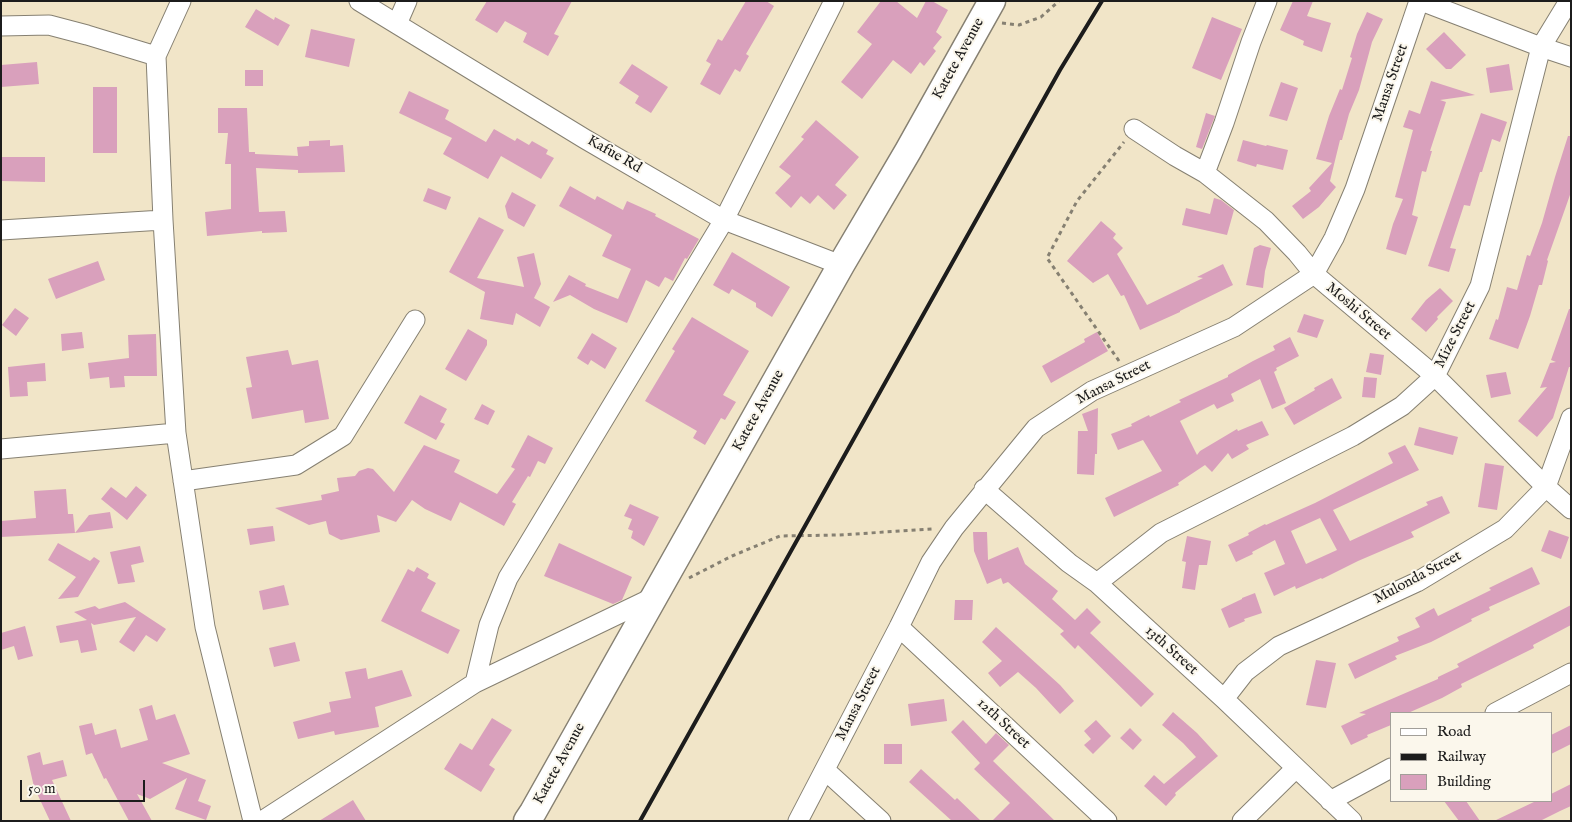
<!DOCTYPE html>
<html>
<head>
<meta charset="utf-8">
<style>
  body { margin:0 }
  #map { position:relative; width:1572px; height:822px; overflow:hidden; background:#f1e5c8; font-family:"IM FELL English",serif }
  canvas { display:block }
  .frame { position:absolute; inset:0; border:2px solid #1c1c1c; pointer-events:none }
  .legend { position:absolute; left:1390px; top:712px; width:162px; height:90px; box-sizing:border-box; background:#fbf7ec; border:1px solid #a29f99; margin:0; padding:6px 9px; list-style:none; font-size:15px; color:#1c1c1c }
  .legend li { display:flex; align-items:center; gap:10px; height:25px }
  .legend b { width:25px; border:1px solid #a29f99 }
  .scale { position:absolute; left:20px; top:780px; width:125px; height:22px; box-sizing:border-box; border:2px solid #1c1c1c; border-top:0; padding-left:6px; font-size:15px; line-height:18px; white-space:nowrap; color:#1c1c1c; -webkit-text-stroke:4px #fbf7ec; paint-order:stroke }
</style>
</head>
<body>
<div id="map">
<canvas width="1572" height="822"></canvas>
<div class="frame"></div>
<ul class="legend">
<li><b style="height:6px;background:#fff"></b>Road</li>
<li><b style="height:6px;background:#1c1c1c"></b>Railway</li>
<li><b style="height:14px;background:#d9a0bc"></b>Building</li>
</ul>
<div class="scale">50 m</div>
</div>
<script>
const g = document.querySelector('canvas').getContext('2d');
g.lineJoin = 'round';
function paint(path, color) { g.fillStyle = color; g.fill(path, 'evenodd'); }
const poly = rows => new Path2D(rows.map(r => 'M' + r).join(''));
function stroke(path, color, width, dash) { g.strokeStyle = color; g.lineWidth = width; g.lineCap = dash ? 'butt' : 'round'; g.setLineDash(dash || []); g.stroke(path); }
function label(font, color, halo, rows, align = 'center') {
  g.font = font + ' "IM FELL English",serif'; g.lineWidth = 4; g.setLineDash([]); g.textBaseline = 'middle'; g.strokeStyle = halo; g.fillStyle = color; for (const [text, x, y, turn = 0] of rows) {
    g.save(); g.translate(x, y); g.rotate((+turn || 0) * Math.PI / 180); g.textAlign = isNaN(turn) ? turn : align; if (halo) g.strokeText(text, 0, 0); g.fillText(text, 0, 0); g.restore();
  }
}
paint(poly([
  [487,1,572,1,554,34,559,36,548,56,523,42,527,33,505,21,497,33,475,20],
  [746,1,766,1,774,6,746,54,749,56,740,72,735,69,720,95,700,84,711,64,706,61,718,39,722,41],
  [881,1,896,1,917,18,926,1,932,1,948,10,936,32,942,37,933,48,936,51,924,66,920,62,911,74,893,60,862,99,841,82,872,44,857,32],
  [1293,1,1313,1,1307,16,1331,23,1322,52,1303,45,1304,41,1280,30],
  [256,9,274,20,275,17,290,25,278,46,245,27],
  [1367,12,1383,19,1372,42,1359,90,1349,114,1342,140,1340,140,1330,181,1336,187,1319,207,1303,219,1292,206,1311,191,1309,188,1332,163,1316,159,1329,116,1340,89,1342,90,1352,58,1350,57,1357,34],
  [1212,17,1242,29,1221,80,1192,68],
  [311,29,355,39,349,67,305,57],
  [1444,32,1466,55,1451,69,1446,69,1426,49],
  [37,62,39,84,1,87,1,65],
  [632,64,668,87,651,113,635,103,639,96,619,83],
  [1509,64,1513,90,1490,93,1486,68],
  [245,70,263,70,263,86,245,86],
  [1431,81,1475,95,1440,100,1446,102,1430,151,1432,151,1426,172,1422,171,1412,215,1418,217,1406,255,1386,249,1393,224,1403,199,1395,197,1413,130,1403,127,1409,110,1420,114],
  [1281,82,1298,88,1287,121,1269,116],
  [93,87,117,87,117,153,93,153],
  [409,91,449,110,445,119,486,142,494,129,515,141,517,138,529,145,532,141,548,150,546,154,554,158,541,179,501,156,488,179,443,154,452,138,399,113],
  [218,108,247,108,249,152,255,152,255,154,298,156,297,147,309,146,309,141,330,140,330,146,343,145,345,172,298,173,298,170,256,168,259,212,285,211,287,232,262,233,262,231,207,236,205,212,231,209,231,164,225,164,228,133,218,133],
  [1206,113,1215,116,1202,149,1196,147],
  [1481,113,1507,122,1500,142,1492,139,1482,172,1480,172,1470,206,1464,205,1450,248,1456,249,1449,272,1428,266],
  [816,120,859,157,835,185,847,195,834,210,818,195,810,204,801,196,791,208,775,193,791,176,779,167,804,139,801,137],
  [1568,136,1571,136,1571,192,1547,260,1548,261,1542,285,1539,285,1530,316,1518,349,1489,339,1496,319,1498,320,1507,287,1517,290,1527,255,1530,256,1542,223,1555,177],
  [1243,140,1266,146,1267,145,1288,150,1283,170,1257,164,1256,167,1237,161],
  [1,157,45,157,45,182,1,181],
  [570,186,595,200,597,196,623,210,627,201,656,214,655,216,699,239,687,259,685,258,673,281,665,277,659,287,646,280,627,323,594,309,570,295,553,302,569,275,586,284,585,286,618,299,631,269,602,256,612,235,559,206],
  [428,188,451,197,446,210,423,201],
  [512,192,536,205,524,227,508,218,505,206],
  [1214,198,1221,200,1234,210,1227,235,1182,225,1186,208,1210,214],
  [479,217,504,230,477,278,524,287,517,257,534,253,541,284,534,298,550,307,540,327,516,313,513,325,480,319,485,292,449,272],
  [1101,221,1116,234,1113,238,1123,248,1117,254,1147,305,1203,278,1197,277,1223,264,1233,285,1180,311,1180,312,1140,330,1124,295,1121,296,1108,274,1093,283,1067,261],
  [1260,245,1271,248,1265,271,1263,288,1246,285,1254,248],
  [732,252,790,287,772,317,756,307,756,303,732,289,729,294,713,285],
  [98,261,105,280,56,299,48,279],
  [1440,288,1453,301,1437,317,1438,319,1426,332,1411,319,1426,300],
  [15,308,29,318,16,336,2,325],
  [1569,309,1571,309,1571,367,1569,367,1553,418,1537,437,1518,421,1547,387,1540,388,1550,363,1556,362,1551,360],
  [1304,314,1324,320,1317,338,1297,332],
  [692,317,749,351,723,395,736,402,725,420,721,418,705,445,693,438,697,431,645,401,675,351,672,349],
  [468,329,487,340,487,345,466,381,445,369],
  [82,332,84,348,62,351,61,334],
  [1097,332,1108,351,1051,383,1042,366,1085,342,1084,339],
  [592,333,617,348,605,369,591,360,588,365,577,358],
  [156,334,157,376,124,376,125,387,110,388,109,377,90,379,88,363,129,358,128,335],
  [1290,337,1299,356,1276,368,1277,370,1274,372,1286,403,1272,409,1260,379,1231,394,1234,401,1217,409,1214,404,1180,421,1197,455,1200,451,1237,429,1238,431,1262,421,1269,435,1246,445,1249,449,1232,459,1228,453,1212,472,1205,465,1178,483,1179,485,1114,517,1105,498,1162,471,1143,440,1118,450,1111,434,1132,426,1131,424,1149,415,1150,417,1181,402,1179,400,1228,377,1228,375,1253,361,1275,350,1273,346],
  [288,350,292,365,318,360,329,419,305,423,303,410,252,419,246,388,252,387,246,357],
  [1370,353,1384,355,1381,375,1366,372],
  [45,363,46,381,27,382,28,396,10,397,8,367],
  [1506,372,1511,394,1491,398,1486,375],
  [1364,377,1377,378,1375,398,1362,397],
  [1332,378,1342,398,1294,425,1284,408,1315,390,1314,388],
  [420,395,447,409,440,422,445,424,436,440,404,423],
  [482,404,495,411,488,425,474,419],
  [1098,408,1097,454,1095,454,1094,475,1077,474,1078,431,1088,431,1082,414],
  [1419,427,1458,437,1453,455,1414,445],
  [528,435,553,448,545,464,538,461,530,477,528,476,512,502,516,504,504,526,460,502,451,521,425,509,412,500,396,522,377,515,380,532,341,540,329,534,326,521,309,525,275,508,322,500,321,495,339,491,337,478,355,476,359,471,368,468,373,469,394,492,424,445,460,460,454,472,497,494,515,469,511,467],
  [1405,445,1419,470,1333,510,1350,541,1428,505,1426,502,1442,496,1450,513,1411,532,1414,537,1358,561,1322,579,1321,578,1296,589,1295,586,1274,596,1264,573,1285,564,1275,540,1252,552,1253,554,1236,562,1228,545,1249,535,1248,533,1265,524,1266,525,1315,503,1393,463,1388,453],
  [1320,518,1337,550,1306,564,1291,531],
  [1485,463,1504,466,1497,510,1478,507],
  [136,486,147,495,127,520,101,499,111,487,126,498],
  [66,489,68,514,73,514,75,533,1,537,1,521,36,518,34,491],
  [630,504,659,517,644,546,631,538,633,531,628,529,632,519,624,516],
  [110,512,113,528,75,533,89,515],
  [273,526,275,541,250,545,247,529],
  [1549,530,1569,537,1561,559,1541,551],
  [973,532,987,532,988,560,1018,547,1025,564,1058,591,1052,599,1075,620,1087,608,1101,622,1090,633,1154,694,1141,707,1078,645,1075,649,1060,634,1064,631,1008,582,1003,584,1001,578,987,584,974,551],
  [1187,536,1211,541,1207,565,1199,565,1195,590,1182,588,1186,562,1182,561],
  [58,543,90,561,94,557,100,561,78,597,58,599,76,577,48,560],
  [559,543,632,577,622,600,613,604,544,576],
  [140,546,144,562,131,565,135,582,118,584,110,552],
  [417,567,429,574,427,578,436,583,421,611,460,630,448,654,381,621,408,569,414,572],
  [1532,567,1540,584,1489,607,1490,610,1471,619,1472,621,1431,642,1395,656,1397,659,1355,679,1348,664,1399,641,1397,637,1420,627,1415,618,1434,608,1438,616,1491,590,1489,588],
  [284,585,289,605,263,610,259,591],
  [1255,593,1262,613,1244,619,1245,621,1229,628,1221,609,1242,599,1242,598],
  [955,600,973,600,972,620,954,620],
  [125,602,166,629,157,642,146,635,134,652,119,642,136,617,94,625,91,623,97,650,81,653,78,640,60,643,56,626,87,620,74,612,95,606,99,609],
  [1571,605,1571,625,1533,645,1534,648,1461,684,1462,687,1442,698,1408,713,1391,713,1391,725,1367,735,1368,737,1351,745,1341,726,1366,714,1359,713,1438,679,1438,677,1459,667,1457,664],
  [25,626,33,656,18,660,14,646,1,650,1,633],
  [996,627,1060,685,1074,701,1060,714,1036,688,1018,672,1000,687,988,673,1002,661,982,642],
  [295,642,300,661,274,667,269,648],
  [1316,660,1336,663,1326,708,1306,705],
  [366,668,368,679,402,670,412,696,375,707,379,727,335,735,334,731,298,739,293,722,331,712,329,702,351,698,345,672],
  [944,699,947,721,911,726,908,704],
  [152,705,156,720,175,714,190,754,162,763,206,780,198,801,211,806,206,820,175,809,187,778,150,799,137,794,152,821,129,821,106,778,104,779,92,753,86,755,79,726,92,723,95,735,116,729,121,748,148,740,139,709],
  [1173,712,1197,733,1218,756,1175,793,1176,795,1166,806,1144,786,1154,775,1164,784,1196,757,1183,743,1162,725],
  [492,718,512,730,489,765,495,769,481,792,444,769,460,743,472,750],
  [963,720,986,744,996,733,1009,745,993,761,1055,821,992,821,1010,803,974,769,980,763,951,732],
  [1096,720,1111,736,1093,754,1084,745,1091,739,1084,731],
  [1571,725,1571,744,1551,754,1551,735],
  [1130,728,1142,740,1133,750,1120,738],
  [884,744,902,744,902,764,884,764],
  [40,752,43,765,63,760,67,776,52,780,71,821,50,821,34,787,27,756],
  [921,769,955,800,957,798,981,821,952,821,909,782],
  [1571,784,1571,806,1560,811,1540,821,1494,821,1536,801,1551,801,1551,794],
  [353,800,366,821,319,821],
  [1444,801,1466,801,1480,821,1459,821]
]), '#d9a0bc');
const street = poly([
  [181,1,156,56,163,220,176,433,205,627,253,821],
  [359,1,585,139,724,220,841,265],
  [1421,1,1541,47,1571,57],
  [397,24,407,1],
  [1,26,49,25,87,35,156,56],
  [1134,129,1175,156,1205,173,1266,221,1297,253,1314,274,1435,376,1546,487,1571,509],
  [1205,173,1224,123,1251,42,1267,1],
  [1,230,163,220],
  [1,449,176,433],
  [183,481,296,465,343,436,415,320],
  [984,489,1069,563,1097,583,1224,699,1352,821],
  [1097,583,1161,533,1353,436,1402,406,1435,376,1480,286,1541,47,1569,1],
  [899,627,1107,821],
  [475,683,489,625,508,578,724,220,834,1],
  [1224,699,1245,672,1279,646,1417,582,1505,529,1546,487,1571,418],
  [1495,713,1571,673],
  [825,770,881,821],
  [1330,801,1391,768],
  [262,821,475,683,654,597],
  [798,821,899,627,931,562,954,528,1036,428,1092,391,1234,327,1314,274,1334,238,1355,189,1419,1],
  [1242,821,1296,768]
]);
const secondary = poly([
  [527,821,533,812,841,265,908,151,992,1]
]);
stroke(street, '#868072', 21);
stroke(secondary, '#868072', 29);
stroke(poly([
  [1002,23,1019,25,1041,17,1059,1],
  [1119,361,1047,258,1077,201,1124,142],
  [689,578,732,556,780,536,838,535,933,529]
]), '#868072', 3, [4, 4]);
stroke(street, '#fff', 19);
stroke(secondary, '#fff', 26);
stroke(poly([
  [640,821,1060,70,1102,1]
]), '#1c1c1c', 4);
label('15px', '#1c1c1c', '#fbf7ec', [
  ["Katete Avenue",959,59,-61],
  ["Mansa Street",1391,83,-71],
  ["Kafue Rd",614,155,30],
  ["Moshi Street",1358,312,40],
  ["Mize Street",1456,335,-63],
  ["Mansa Street",1114,383,-27],
  ["Katete Avenue",759,411,-61],
  ["Mulonda Street",1418,578,-28],
  ["13th Street",1171,651,42],
  ["Mansa Street",859,704,-63],
  ["12th Street",1003,724,43],
  ["Katete Avenue",560,764,-61]
]);
</script>
</body>
</html>
